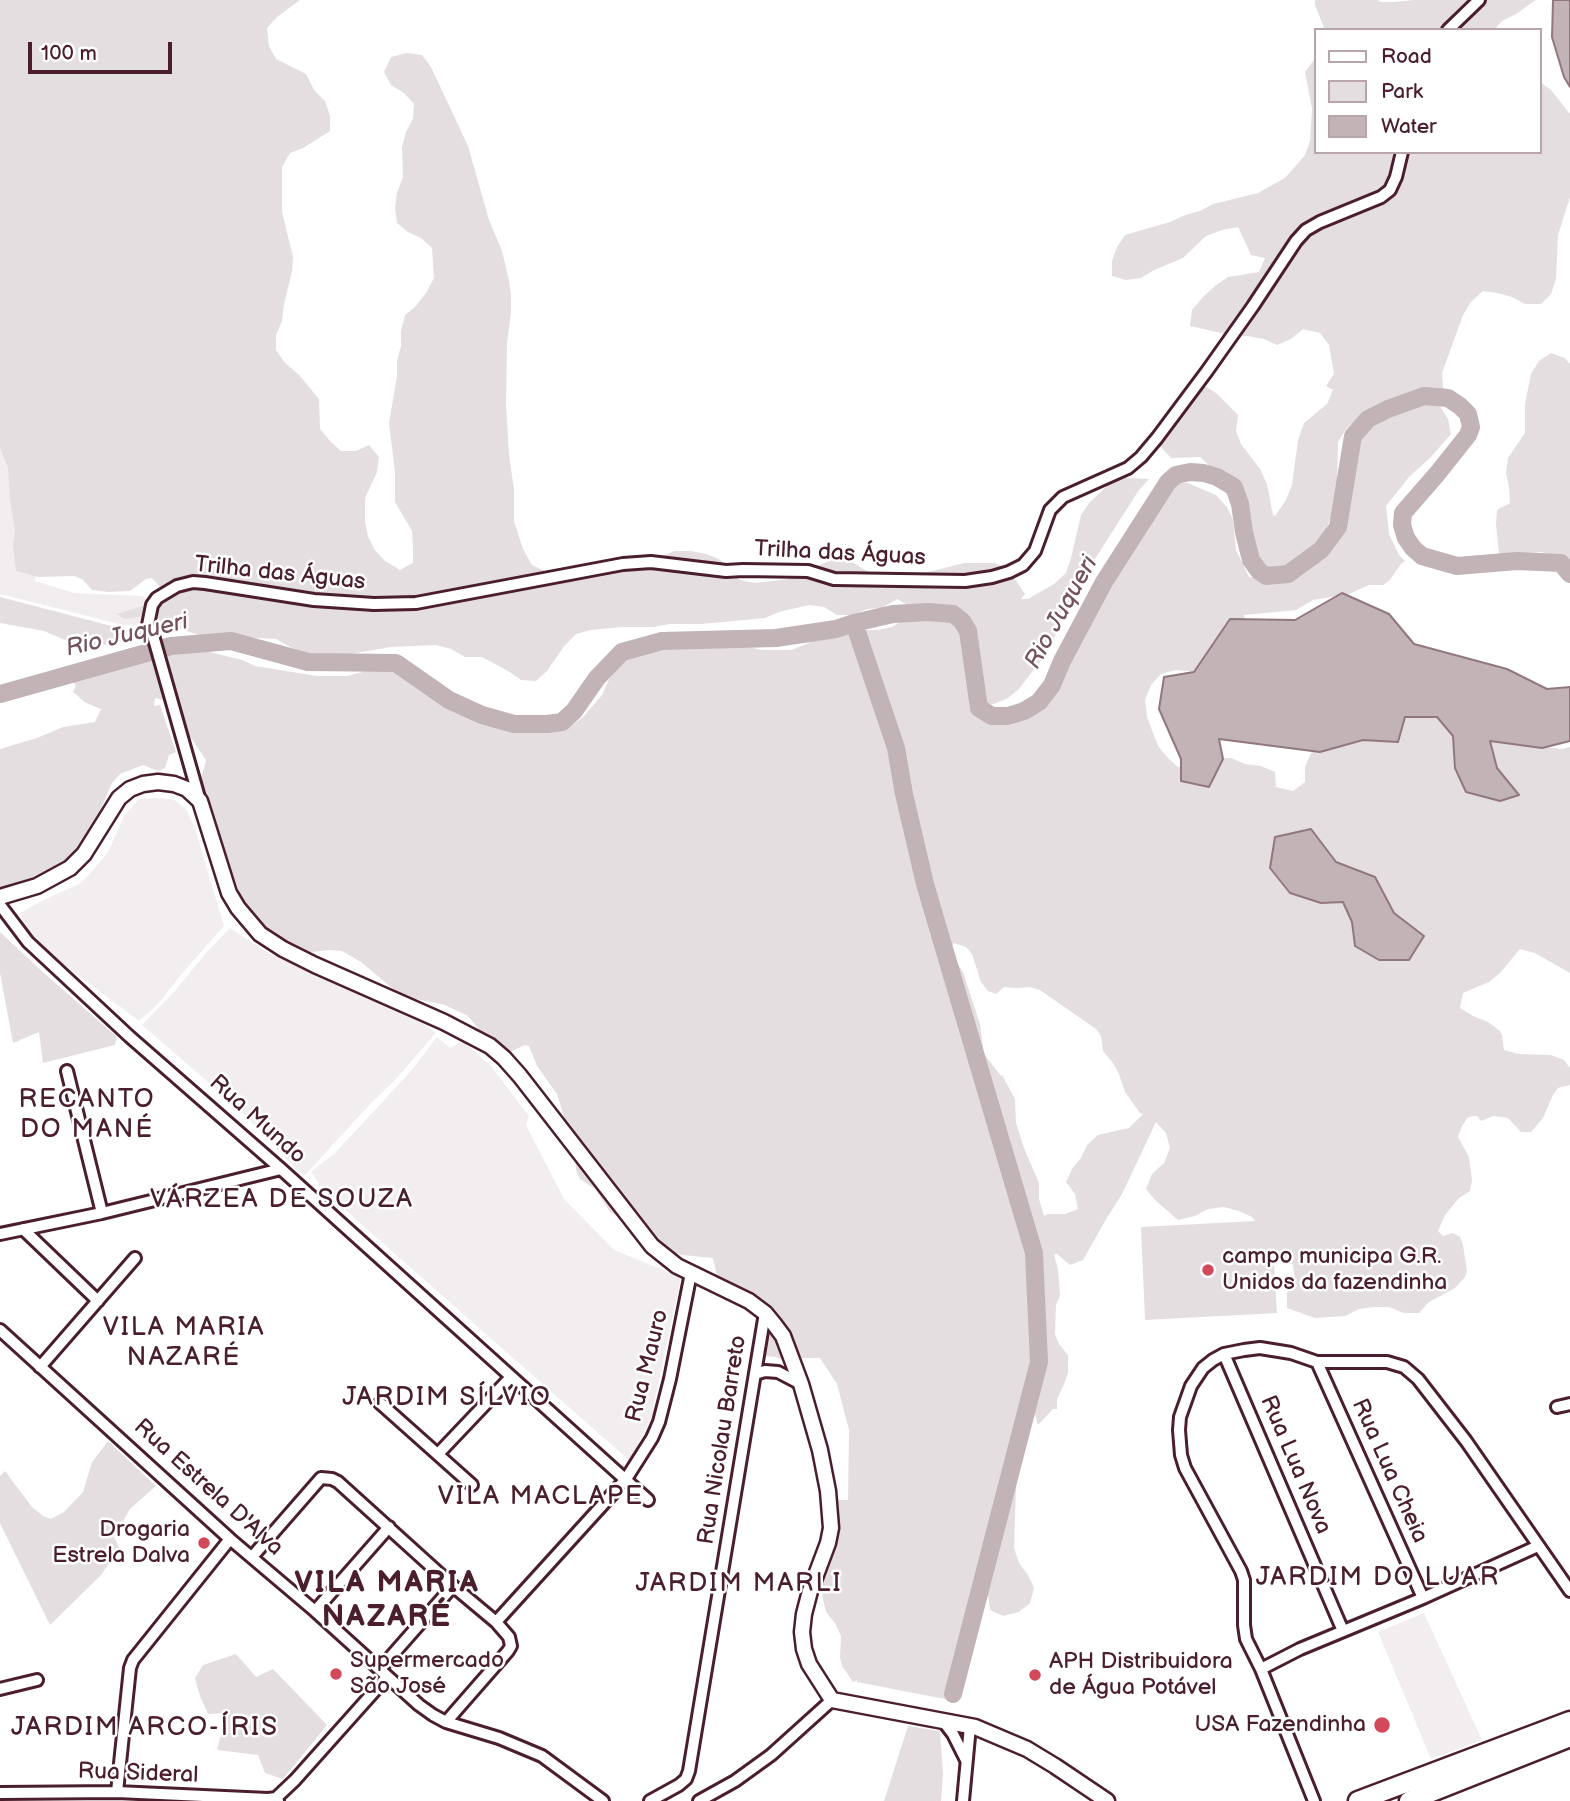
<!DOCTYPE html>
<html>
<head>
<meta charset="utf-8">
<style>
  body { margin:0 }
  #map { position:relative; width:1570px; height:1801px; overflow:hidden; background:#fff; font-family:"Balsamiq Sans",sans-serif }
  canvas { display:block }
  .legend { position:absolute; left:1314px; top:28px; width:228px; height:126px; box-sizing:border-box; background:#fff; border:2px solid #b7a5aa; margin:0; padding:9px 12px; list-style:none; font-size:21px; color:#4a1f2b }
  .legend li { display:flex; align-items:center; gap:14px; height:35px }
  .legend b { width:35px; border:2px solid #b7a5aa }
  .scale { position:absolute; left:28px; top:42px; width:144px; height:32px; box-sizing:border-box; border:4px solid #4a1f2b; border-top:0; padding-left:9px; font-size:21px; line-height:24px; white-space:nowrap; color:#4a1f2b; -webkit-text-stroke:5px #fff; paint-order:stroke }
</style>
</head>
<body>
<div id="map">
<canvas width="1570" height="1801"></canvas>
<ul class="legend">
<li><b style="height:9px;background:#fff"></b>Road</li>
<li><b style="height:19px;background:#e5dee0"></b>Park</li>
<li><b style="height:19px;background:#c1b3b6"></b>Water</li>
</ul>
<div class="scale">100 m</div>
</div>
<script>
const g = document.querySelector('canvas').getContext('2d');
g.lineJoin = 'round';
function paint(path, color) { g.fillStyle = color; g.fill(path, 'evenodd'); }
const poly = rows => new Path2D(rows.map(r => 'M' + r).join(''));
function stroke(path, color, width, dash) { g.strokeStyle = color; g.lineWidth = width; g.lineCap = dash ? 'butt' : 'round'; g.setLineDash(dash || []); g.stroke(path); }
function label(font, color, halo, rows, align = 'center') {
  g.font = font + ' "Balsamiq Sans",sans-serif'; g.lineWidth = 5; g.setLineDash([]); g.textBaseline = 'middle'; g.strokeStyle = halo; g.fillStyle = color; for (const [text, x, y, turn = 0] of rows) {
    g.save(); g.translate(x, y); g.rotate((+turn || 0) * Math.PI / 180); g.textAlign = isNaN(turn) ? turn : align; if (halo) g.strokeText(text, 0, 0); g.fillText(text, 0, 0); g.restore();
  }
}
paint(poly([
  [0,429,48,520,35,581,74,593,142,596,158,605,155,627,123,625,0,594],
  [154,798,173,799,186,809,195,828,224,926,184,971,158,1004,139,1021,45,950,27,928,20,913,50,897,79,884,89,875,108,852,124,816,139,799],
  [230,928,265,951,310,973,387,1006,427,1026,436,1033,395,1080,372,1102,305,1175,296,1169,238,1108,142,1025,174,992,205,954],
  [437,1037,450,1048,463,1041,491,1066,529,1116,526,1125,564,1199,614,1250,681,1277,651,1418,630,1461,361,1224,322,1188,311,1172,335,1153,376,1109,410,1072],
  [1424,1613,1482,1740,1431,1759,1378,1632]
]), '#f2eeef');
paint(poly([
  [0,0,300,0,277,17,267,28,269,46,276,59,306,74,314,90,325,101,330,116,330,131,303,148,290,153,282,167,282,212,293,257,292,272,284,304,282,321,276,335,276,350,285,363,299,375,319,399,320,429,330,441,341,451,356,451,369,445,379,457,377,472,365,498,365,521,368,536,374,549,385,561,400,570,413,563,413,548,412,531,395,502,395,472,389,423,397,376,397,361,401,346,401,331,405,315,416,306,426,293,434,278,432,248,421,238,408,232,397,223,395,208,397,193,403,177,402,147,406,132,413,119,414,104,404,93,391,85,384,72,391,57,407,53,422,55,431,67,468,146,489,220,502,251,509,281,511,296,511,313,507,343,506,404,509,455,514,489,514,521,523,549,532,565,547,572,564,572,657,559,674,551,691,551,706,554,719,559,730,569,740,580,755,583,789,579,829,561,844,557,870,573,902,575,917,575,964,563,995,563,1008,569,1025,594,1021,599,1028,599,1054,584,1066,573,1071,558,1081,515,1089,503,1111,482,1125,478,1149,479,1139,490,1079,584,1048,651,1019,689,1008,698,994,704,978,706,983,719,996,725,1011,725,1025,717,1055,678,1059,663,1067,650,1077,618,1092,590,1150,515,1158,502,1158,487,1173,483,1188,483,1216,495,1227,507,1233,520,1236,550,1249,577,1279,579,1293,574,1319,557,1335,529,1346,501,1349,486,1341,455,1344,440,1353,429,1366,421,1384,420,1387,405,1385,403,1370,408,1357,418,1346,429,1338,442,1337,487,1335,502,1331,517,1320,544,1308,555,1281,571,1266,573,1257,562,1252,548,1244,518,1239,505,1213,469,1200,457,1171,458,1158,444,1203,385,1216,393,1238,415,1236,431,1241,444,1260,469,1267,484,1273,515,1275,516,1286,500,1292,485,1298,440,1304,423,1327,404,1333,390,1326,386,1334,374,1329,345,1320,333,1303,329,1291,339,1277,345,1264,339,1248,336,1234,336,1190,326,1192,310,1203,297,1215,286,1228,277,1259,272,1265,258,1251,255,1238,227,1222,230,1206,236,1183,258,1154,270,1141,278,1126,280,1112,276,1112,261,1117,247,1125,235,1170,222,1185,215,1200,211,1213,204,1258,193,1285,178,1305,155,1310,141,1312,109,1305,72,1316,57,1316,152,1540,152,1540,82,1551,90,1570,114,1570,197,1558,235,1556,279,1551,294,1541,304,1525,304,1512,297,1497,293,1483,291,1471,302,1463,315,1442,373,1443,387,1446,390,1431,394,1440,406,1448,419,1451,434,1432,456,1409,477,1386,506,1389,534,1399,555,1405,561,1401,564,1389,581,1383,585,1369,585,1349,594,1313,600,1296,610,1244,615,1245,619,1258,628,1208,673,1176,670,1161,674,1151,685,1145,700,1147,717,1158,746,1167,757,1178,767,1193,769,1215,758,1231,758,1245,764,1261,766,1275,772,1276,787,1293,791,1305,782,1305,767,1311,753,1339,742,1393,698,1526,745,1562,749,1570,747,1570,973,1535,953,1520,949,1500,973,1489,982,1463,993,1460,1008,1473,1016,1488,1022,1500,1031,1502,1035,1504,1050,1519,1054,1551,1055,1564,1060,1570,1068,1570,1085,1558,1088,1553,1095,1543,1118,1531,1132,1521,1132,1508,1118,1493,1116,1481,1121,1477,1116,1472,1116,1467,1118,1461,1128,1458,1137,1469,1157,1472,1180,1470,1191,1459,1198,1445,1215,1438,1231,1443,1236,1453,1233,1460,1237,1463,1245,1467,1271,1465,1277,1455,1288,1429,1302,1419,1313,1404,1313,1389,1307,1374,1307,1359,1309,1345,1316,1315,1318,1287,1308,1287,1293,1295,1280,1293,1265,1282,1255,1277,1258,1273,1248,1277,1313,1145,1320,1141,1227,1255,1221,1252,1217,1239,1211,1224,1207,1208,1209,1195,1216,1178,1220,1156,1201,1146,1189,1152,1174,1164,1163,1170,1148,1166,1133,1156,1122,1122,1194,1105,1221,1083,1260,1070,1265,1057,1254,1054,1254,1058,1270,1060,1295,1056,1305,1055,1334,1059,1344,1068,1355,1068,1372,1065,1382,1057,1399,1057,1409,1053,1409,1038,1425,1034,1411,1019,1412,998,1491,1003,1495,1016,1488,1014,1548,1019,1563,1028,1575,1034,1588,1030,1603,1019,1612,1003,1616,990,1610,988,1595,989,1565,987,1550,983,1548,945,1699,857,1682,857,1680,853,1682,842,1666,840,1657,841,1636,835,1623,826,1612,819,1581,833,1500,848,1500,849,1430,837,1384,820,1358,799,1358,786,1362,776,1357,764,1356,769,1333,756,1309,721,1284,717,1277,713,1258,682,1255,663,1250,657,1239,642,1232,610,1212,595,1189,580,1179,576,1170,575,1152,557,1094,537,1066,529,1046,525,1045,512,1051,506,1051,497,1042,481,1032,468,1016,445,1005,406,997,393,989,361,962,342,951,330,950,304,953,291,952,259,924,243,902,200,783,206,760,174,713,163,700,155,698,154,706,160,705,176,752,169,755,165,768,158,771,143,765,120,774,112,783,85,845,64,866,0,895,0,749,37,738,63,727,95,722,101,709,86,703,73,692,76,685,67,677,73,675,178,651,210,652,242,660,255,666,317,676,347,676,393,664,408,668,451,691,477,708,492,714,537,726,571,726,583,717,602,695,614,668,625,657,638,652,654,648,684,645,746,646,761,650,791,650,831,634,846,630,877,630,892,627,905,619,911,607,897,599,882,608,867,609,852,615,837,615,824,607,809,605,779,612,765,618,701,624,669,624,654,627,622,627,591,630,576,634,565,645,547,671,536,681,521,680,508,671,482,657,465,657,451,649,436,645,391,647,344,655,331,661,315,661,276,639,199,635,159,622,159,619,153,615,125,619,116,614,143,606,162,597,163,590,152,578,146,579,130,591,108,592,92,590,83,580,75,576,38,577,16,571,13,545,15,530,10,500,8,468,0,448],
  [1310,829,1336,862,1375,877,1394,913,1423,936,1355,946,1352,922,1343,902,1321,903],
  [954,943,966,947,972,954,981,982,988,991,996,994,1004,987,1018,988,1030,987,1040,990,1096,1029,1101,1036,1103,1051,1113,1063,1119,1074,1125,1092,1140,1113,1143,1114,1129,1128,1098,1135,1087,1145,1081,1158,1072,1169,1066,1182,1075,1194,1078,1209,1065,1214,1048,1214,1044,1216,1039,1199,1039,1183,1024,1148,1016,1123,1015,1099,1002,1075,1001,1076,984,1054,980,1024,963,972,951,953,951,947],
  [1315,0,1378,0,1380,2,1394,2,1414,0,1536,0,1516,14,1502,21,1494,30,1325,30,1315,5],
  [1551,353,1565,358,1570,364,1570,562,1542,552,1512,554,1494,560,1499,553,1496,524,1497,510,1510,503,1509,487,1506,473,1508,458,1525,433,1525,404,1531,374,1539,361],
  [0,597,127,630,142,630,157,627,134,639,113,644,85,646,70,642,44,631,0,623],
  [0,932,45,974,117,1037,115,1045,43,1063,39,1032,13,1043,0,973],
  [108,1441,156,1486,130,1509,114,1537,120,1549,100,1576,50,1625,0,1523,0,1476,5,1471,32,1507,43,1516,51,1519,64,1512,83,1492,92,1462],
  [236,1654,256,1677,273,1669,327,1725,283,1779,265,1773,258,1755,217,1750,227,1713,208,1714,200,1696,195,1678,203,1665],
  [908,1726,940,1731,943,1774,941,1801,884,1801]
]), '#e5dee0');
const water = poly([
  [1553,0,1570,0,1570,87,1564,77,1552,37,1553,0],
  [1342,593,1389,614,1414,644,1507,669,1547,689,1570,687,1570,741,1542,748,1490,741,1497,768,1519,795,1500,801,1466,792,1455,768,1453,736,1437,717,1405,717,1398,742,1363,740,1320,752,1219,739,1223,759,1209,787,1181,781,1181,759,1159,709,1164,677,1194,672,1230,619,1295,620,1342,593],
  [1311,829,1336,862,1375,877,1394,913,1424,936,1409,960,1379,960,1355,946,1352,922,1343,902,1321,903,1290,893,1270,868,1275,837,1311,829]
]);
paint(water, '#c1b3b6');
stroke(water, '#91787e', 2);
stroke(poly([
  [854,623,896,748,904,794,925,884,1034,1253,1039,1362,953,1694],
  [0,694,171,646,231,641,308,662,396,663,449,700,482,715,514,724,547,724,562,722,574,711,597,678,622,652,662,641,776,638,836,629,854,623,893,614,928,612,953,614,962,621,968,631,979,708,992,716,1008,716,1024,711,1039,702,1052,685,1062,661,1104,582,1168,482,1176,475,1190,472,1204,473,1217,477,1234,487,1240,504,1244,532,1251,560,1259,571,1266,576,1288,574,1321,550,1338,527,1353,436,1368,419,1388,409,1424,396,1448,398,1460,406,1468,414,1471,427,1468,435,1437,474,1403,513,1402,525,1406,538,1413,548,1422,556,1457,566,1517,561,1561,563,1570,574]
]), '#c1b3b6', 18);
const minor = poly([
  [1448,30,1479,0],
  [200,801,152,632,148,625,152,605,157,598,177,586,193,582,205,583,314,600,374,604,416,603,623,564,651,562,726,571,743,570,808,571,834,579,965,581,992,577,1009,572,1023,565,1035,551,1050,510,1063,497,1128,468,1141,457,1157,438,1207,371,1253,306,1296,241,1306,230,1320,222,1381,197,1390,190,1396,177,1402,152],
  [0,905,28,942,130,1037,281,1169,648,1500],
  [67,1071,102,1213],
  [23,1229,98,1301],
  [0,1234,102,1213,281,1169],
  [0,1330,230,1539,315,1611,419,1705,433,1715,446,1722,499,1738,542,1756,603,1801],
  [1224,1354,1343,1631],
  [1317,1362,1423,1598],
  [40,1367,135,1258],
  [755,1374,765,1371,778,1372,801,1384],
  [380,1403,472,1485],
  [1557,1407,1570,1404],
  [438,1454,511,1377],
  [252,1557,321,1478,332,1479,338,1482,453,1586,496,1622,509,1637,511,1646,508,1651,446,1722],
  [315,1611,389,1527],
  [496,1622,626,1479,652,1438,659,1422,670,1379,691,1273],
  [380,1669,453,1586],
  [1261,1669,1300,1649,1423,1598,1538,1546],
  [0,1689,37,1680],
  [943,1721,953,1734,966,1760],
  [117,1792,130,1668,133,1660,230,1539],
  [0,1793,117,1792,268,1799,276,1798],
  [278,1801,276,1798,295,1780,387,1677],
  [650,1801,679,1785,686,1779,689,1771,765,1313],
  [699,1801,735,1781,771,1755,832,1700],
  [963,1801,970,1726],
  [1314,1801,1261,1669,1246,1639,1244,1625,1244,1580,1241,1571,1185,1468,1181,1455,1179,1430,1180,1417,1191,1386,1203,1368,1213,1360,1224,1354,1244,1350,1260,1348,1291,1353,1317,1362,1387,1362,1404,1367,1418,1379,1466,1441,1570,1591]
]);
const tertiary = poly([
  [0,897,37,886,70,868,84,854,119,798,130,789,143,784,158,782,174,784,187,789,200,801,229,893,238,908,260,934,283,949,315,965,444,1022,490,1046,504,1058,520,1076,652,1246,677,1266,749,1301,765,1313,774,1324,783,1336,801,1384,820,1450,828,1491,831,1528,828,1543,810,1591,804,1614,802,1632,804,1649,809,1664,832,1700,975,1727,1027,1749,1055,1766,1107,1801]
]);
const primary = poly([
  [1358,1801,1570,1721],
  [1409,1801,1570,1737]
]);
stroke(minor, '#4a1f2b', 16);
stroke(tertiary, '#4a1f2b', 19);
stroke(primary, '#4a1f2b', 23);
stroke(minor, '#fff', 10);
stroke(tertiary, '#fff', 14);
stroke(primary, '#fff', 18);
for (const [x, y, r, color] of [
  [1208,1270,7,"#d1495b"],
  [204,1543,7,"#d1495b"],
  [336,1674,7,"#d1495b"],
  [1035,1675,7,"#d1495b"],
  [1382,1725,9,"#d1495b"]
]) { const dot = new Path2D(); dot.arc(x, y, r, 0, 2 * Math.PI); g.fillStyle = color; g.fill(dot); stroke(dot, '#fff', 2.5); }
label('23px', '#4a1f2b', '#fff', [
  ["Trilha das Águas",840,554,3],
  ["Trilha das Águas",280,574,6],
  ["Rua Mundo",257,1120,42],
  ["Rua Mauro",648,1366,-76],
  ["Rua Nicolau Barreto",723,1440,-81],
  ["Rua Lua Nova",1295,1465,67],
  ["Rua Lua Cheia",1389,1471,66],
  ["Rua Estrela D'Alva",208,1488,42],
  ["Rua Sideral",138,1774,2]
]);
label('23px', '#4a1f2b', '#fff', [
  ["campo municipa G.R.",1222,1257],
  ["Unidos da fazendinha",1222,1283],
  ["Drogaria",190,1530,"right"],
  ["Estrela Dalva",190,1556,"right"],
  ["Supermercado",350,1661],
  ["São José",350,1687],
  ["APH Distribuidora",1049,1662],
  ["de Água Potável",1049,1688],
  ["USA Fazendinha",1366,1725,"right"]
], 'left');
label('italic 24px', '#74535c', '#fff', [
  ["Rio Juqueri",1062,613,-61],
  ["Rio Juqueri",127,636,-13]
]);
g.letterSpacing = '2px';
label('26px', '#4a1f2b', '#fff', [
  ["RECANTO",87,1100],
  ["DO MANÉ",87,1130],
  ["VÁRZEA DE SOUZA",282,1200],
  ["VILA MARIA",184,1328],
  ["NAZARÉ",184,1358],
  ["JARDIM SÍLVIO",447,1398],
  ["VILA MACLAPE",541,1497],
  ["JARDIM DO LUAR",1378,1578],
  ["JARDIM MARLI",739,1584],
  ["JARDIM ARCO-ÍRIS",145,1728]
]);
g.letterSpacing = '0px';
g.letterSpacing = '2px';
label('bold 30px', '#4a1f2b', '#fff', [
  ["VILA MARIA",387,1584],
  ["NAZARÉ",387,1618]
]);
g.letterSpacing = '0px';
</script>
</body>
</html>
